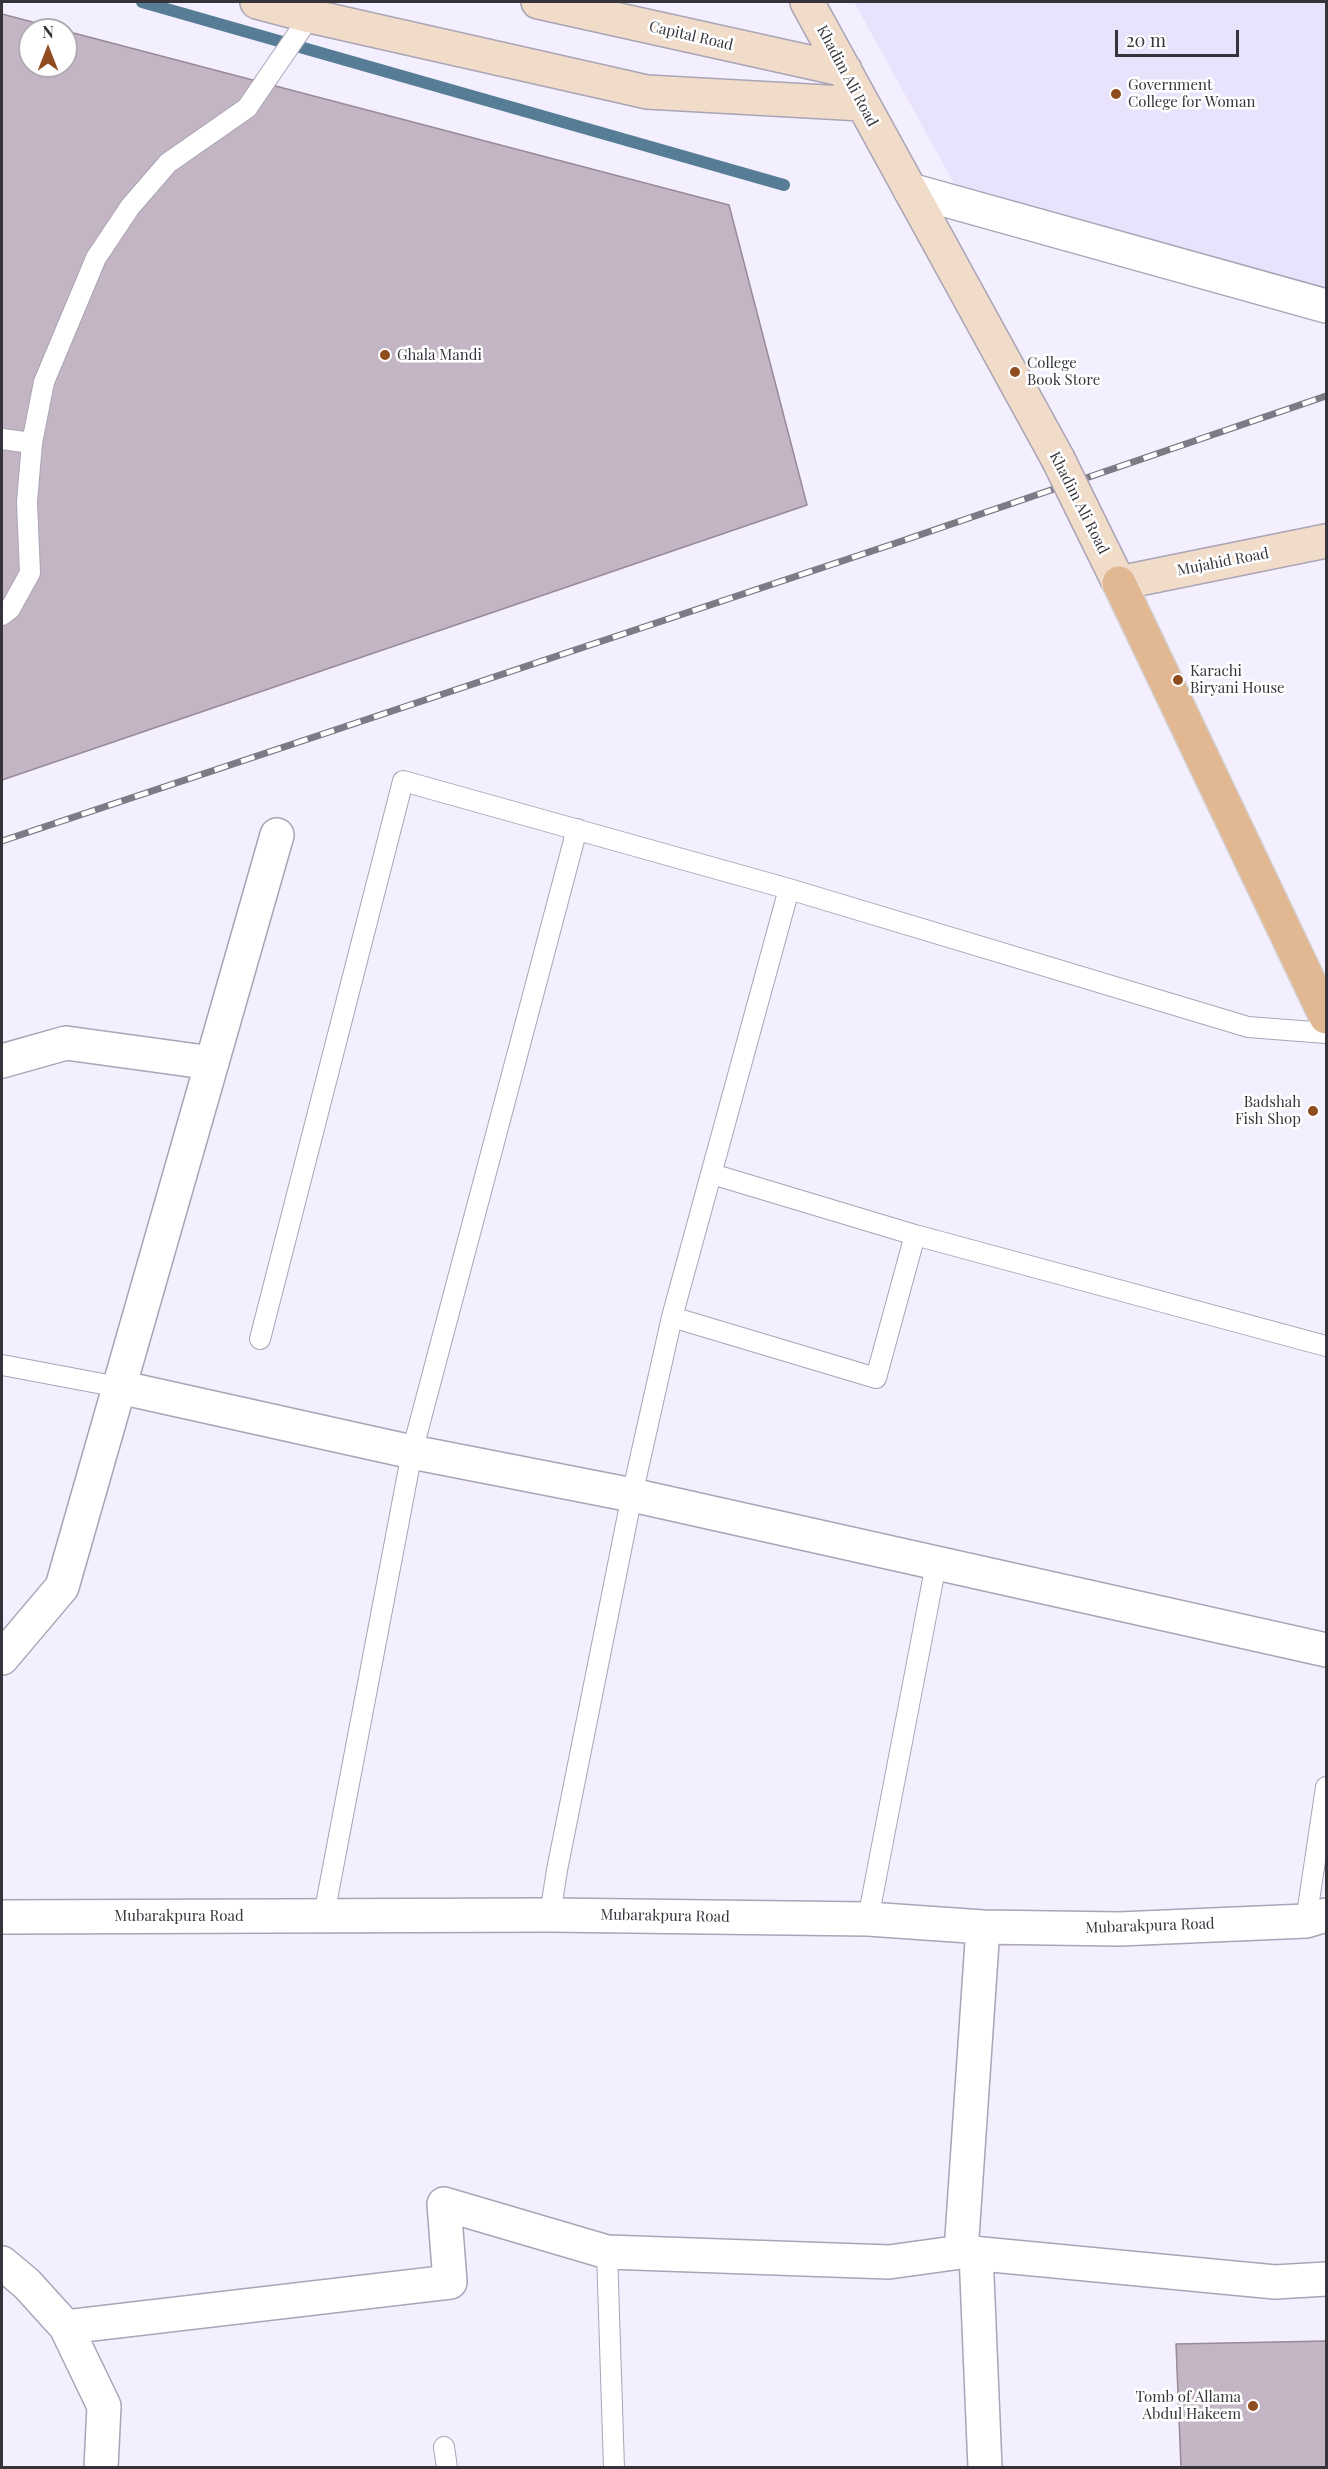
<!DOCTYPE html>
<html>
<head>
<meta charset="utf-8">
<style>
  body { margin:0 }
  #map { position:relative; width:1328px; height:2469px; overflow:hidden; background:#f4efff; font-family:"Playfair Display",serif }
  canvas { display:block }
  .frame { position:absolute; inset:0; border:3px solid #36333b; pointer-events:none }
  .north { position:absolute; left:18px; top:18px; width:60px; height:60px; box-sizing:border-box; background:#fff; border:2px solid #afadb1; border-radius:50%; rotate:0deg; font-size:16px; font-weight:700; line-height:24px; text-align:center; color:#36333b }
  .north::after { content:''; display:block; margin:auto; width:21px; height:27px; background:#8f4c1e; clip-path:polygon(50% 0,100% 100%,50% 72%,0 100%) }
  .scale { position:absolute; left:1115px; top:30px; width:124px; height:27px; box-sizing:border-box; border:3px solid #36333b; border-top:0; padding-left:8px; font-size:18px; line-height:21px; white-space:nowrap; color:#36333b; -webkit-text-stroke:4px #fff; paint-order:stroke }
</style>
</head>
<body>
<div id="map">
<canvas width="1328" height="2469"></canvas>
<div class="frame"></div>
<div class="north">N</div>
<div class="scale">20 m</div>
</div>
<script>
const g = document.querySelector('canvas').getContext('2d');
g.lineJoin = 'round';
function paint(path, color) { g.fillStyle = color; g.fill(path, 'evenodd'); }
const poly = rows => new Path2D(rows.map(r => 'M' + r).join(''));
function stroke(path, color, width, dash) { g.strokeStyle = color; g.lineWidth = width; g.lineCap = dash ? 'butt' : 'round'; g.setLineDash(dash || []); g.stroke(path); }
function label(font, color, halo, rows, align = 'center') {
  g.font = font + ' "Playfair Display",serif'; g.lineWidth = 5; g.setLineDash([]); g.textBaseline = 'middle'; g.strokeStyle = halo; g.fillStyle = color; for (const [text, x, y, turn = 0] of rows) {
    g.save(); g.translate(x, y); g.rotate((+turn || 0) * Math.PI / 180); g.textAlign = isNaN(turn) ? turn : align; if (halo) g.strokeText(text, 0, 0); g.fillText(text, 0, 0); g.restore();
  }
}
paint(poly([
  [854,2,1326,2,1326,297,956,187]
]), '#e9e2fc');
stroke(poly([
  [142,2,784,185]
]), '#567d95', 12);
const building = poly([
  [2,14,63,30,30,30,30,66,66,66,66,31,729,205,807,505,2,780,2,14],
  [1326,2341,1326,2468,1181,2468,1176,2344,1326,2341]
]);
paint(building, '#c4b5c4');
stroke(building, '#988a98', 1.5);
const lane = poly([
  [2,439,32,443],
  [2,615,10,609,30,573,27,502,32,443,44,382,96,258,130,207,168,163,247,108,310,16],
  [712,1174,915,1235,1326,1346],
  [672,1317,876,1378,915,1235],
  [260,1339,403,781,789,889,1248,1027,1326,1033],
  [2,1365,119,1387],
  [324,1915,412,1452,577,829],
  [550,1915,557,1870,632,1495,672,1317,789,889],
  [868,1919,936,1564],
  [1306,1921,1326,1787],
  [607,2252,614,2468],
  [444,2447,447,2468]
]);
const street = poly([
  [910,190,1326,306],
  [2,1061,66,1043,212,1063],
  [119,1387,412,1452,632,1495,1326,1650],
  [2,1658,62,1587,277,835],
  [2,1917,550,1915,868,1919,983,1927,1119,1929,1306,1921,1326,1915],
  [961,2252,983,1927],
  [976,2253,985,2468],
  [2,2263,27,2284,66,2327,104,2406,101,2468],
  [66,2327,450,2282,444,2204,607,2252,889,2262,961,2252,1275,2282,1326,2279]
]);
const secondary = poly([
  [257,2,310,16,647,92,862,104],
  [538,2,845,70],
  [807,2,1058,459],
  [1082,508,1119,583,1326,541]
]);
const primary = poly([
  [1119,583,1326,1017]
]);
stroke(lane, '#a9a4b6', 22);
stroke(street, '#a9a4b6', 36);
stroke(secondary, '#a9a4b6', 36);
stroke(primary, '#d3d2d4', 36);
stroke(lane, '#fff', 20);
stroke(street, '#fff', 33);
stroke(secondary, '#f0dcc8', 33);
stroke(primary, '#e2b892', 33);
const rail = poly([
  [2,841,896,543,1326,396]
]);
stroke(rail, '#7e7a85', 7);
stroke(rail, '#fff', 4.5, [14]);
const secondaryBridge = poly([
  [1058,459,1082,508]
]);
stroke(secondaryBridge, '#a9a4b6', 36, []);
stroke(secondaryBridge, '#f0dcc8', 33);
for (const [x, y, r, color] of [
  [1116,94,6,"#8f4c1e"],
  [385,355,6,"#8f4c1e"],
  [1015,372,6,"#8f4c1e"],
  [1178,680,6,"#8f4c1e"],
  [1313,1111,6,"#8f4c1e"],
  [1253,2406,6,"#8f4c1e"]
]) { const dot = new Path2D(); dot.arc(x, y, r, 0, 2 * Math.PI); g.fillStyle = color; g.fill(dot); stroke(dot, '#fff', 2); }
label('15px', '#36333b', '#fff', [
  ["Capital Road",691,36,13],
  ["Khadim Ali Road",847,76,62],
  ["Khadim Ali Road",1079,503,63],
  ["Mujahid Road",1223,562,-11],
  ["Mubarakpura Road",179,1916],
  ["Mubarakpura Road",665,1916,1],
  ["Mubarakpura Road",1150,1926,-2]
]);
label('15px', '#36333b', '#fff', [
  ["Government",1128,85],
  ["College for Woman",1128,102],
  ["Ghala Mandi",397,355],
  ["College",1027,363],
  ["Book Store",1027,380],
  ["Karachi",1190,671],
  ["Biryani House",1190,688],
  ["Badshah",1301,1102,"right"],
  ["Fish Shop",1301,1119,"right"],
  ["Tomb of Allama",1241,2397,"right"],
  ["Abdul Hakeem",1241,2414,"right"]
], 'left');
</script>
</body>
</html>
